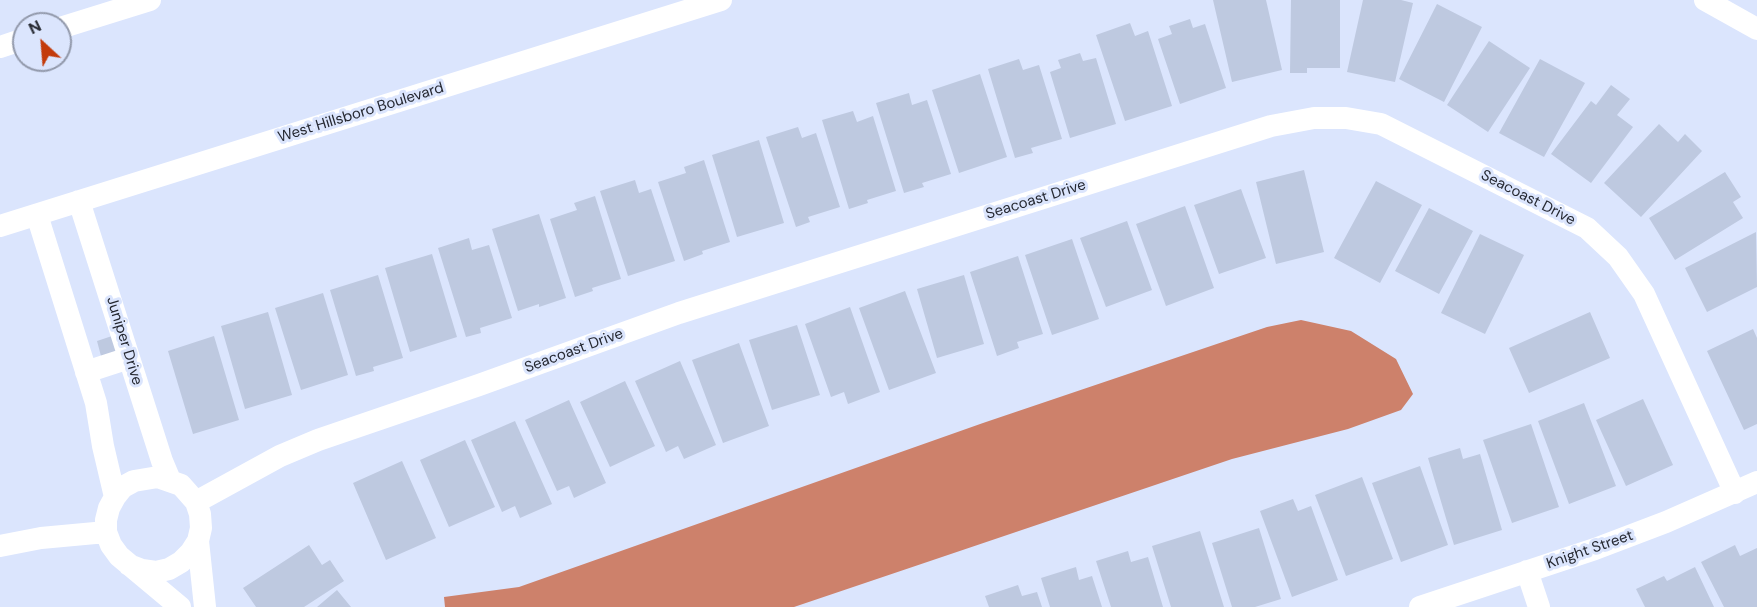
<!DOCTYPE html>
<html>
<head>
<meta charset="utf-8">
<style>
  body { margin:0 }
  #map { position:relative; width:1757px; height:607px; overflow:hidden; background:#dbe5fd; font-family:"DM Sans",sans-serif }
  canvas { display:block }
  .north { position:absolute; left:12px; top:12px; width:60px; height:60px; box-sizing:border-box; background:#dbe5fd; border:2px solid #9299ab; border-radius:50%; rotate:334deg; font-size:16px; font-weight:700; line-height:24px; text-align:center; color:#252831 }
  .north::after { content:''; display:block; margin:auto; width:21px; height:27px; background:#c33b0b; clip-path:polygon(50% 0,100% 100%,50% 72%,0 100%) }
</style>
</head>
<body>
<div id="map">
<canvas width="1757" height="607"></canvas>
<div class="north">N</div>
</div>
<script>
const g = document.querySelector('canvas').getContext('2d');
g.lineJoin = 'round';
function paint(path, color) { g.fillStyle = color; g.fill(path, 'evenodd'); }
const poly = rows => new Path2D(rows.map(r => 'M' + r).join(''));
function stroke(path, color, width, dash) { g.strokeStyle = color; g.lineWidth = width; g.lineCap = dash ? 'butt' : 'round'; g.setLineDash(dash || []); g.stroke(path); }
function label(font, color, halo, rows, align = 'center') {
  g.font = font + ' "DM Sans",sans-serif'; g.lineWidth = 6; g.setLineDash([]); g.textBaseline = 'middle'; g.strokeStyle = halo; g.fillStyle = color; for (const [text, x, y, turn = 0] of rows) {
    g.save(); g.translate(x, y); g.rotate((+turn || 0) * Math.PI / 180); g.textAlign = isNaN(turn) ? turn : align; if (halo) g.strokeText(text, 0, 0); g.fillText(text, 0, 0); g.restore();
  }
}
paint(poly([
  [1301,320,1351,331,1396,359,1413,394,1401,410,1348,429,1232,459,794,607,445,607,444,597,519,587,983,423,1267,327]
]), '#cd816b');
paint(poly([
  [1213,0,1266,0,1282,70,1232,82],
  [1291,0,1340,0,1340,68,1307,68,1307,73,1290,73],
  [1363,0,1401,0,1413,3,1395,82,1347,72],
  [1437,4,1482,27,1444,102,1399,79],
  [1190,19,1193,28,1205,24,1226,88,1180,104,1158,39,1172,34,1169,26],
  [1130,23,1135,36,1148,31,1172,106,1125,121,1096,35],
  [1489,41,1530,68,1488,132,1447,105],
  [1080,53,1083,61,1096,58,1116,124,1070,138,1050,72,1061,68,1058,60],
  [1019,59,1023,70,1039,65,1062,139,1031,148,1033,153,1015,158,988,69],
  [1540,59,1585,83,1544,157,1499,133],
  [980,74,1007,157,959,173,932,90],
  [1611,85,1630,99,1617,115,1633,127,1591,183,1551,154,1591,101,1596,105],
  [909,93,912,105,927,100,951,174,922,183,924,187,904,193,876,103],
  [853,111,857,122,873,116,896,191,867,200,868,203,849,209,822,120],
  [1659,124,1678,142,1685,134,1702,151,1641,217,1604,183],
  [798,127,802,138,816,133,840,207,808,217,810,222,796,227,766,137],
  [759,140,784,223,737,237,712,155],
  [704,160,730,242,702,251,703,254,684,261,658,182,686,173,684,167],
  [1304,170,1324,252,1276,264,1256,182],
  [1725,172,1741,197,1733,202,1743,218,1675,260,1649,218],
  [635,180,639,193,651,189,675,261,628,276,600,191],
  [1376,181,1422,205,1380,283,1334,258],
  [1241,189,1266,258,1219,274,1194,205],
  [595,196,621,279,592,288,593,291,575,297,550,219,577,210,574,203],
  [1185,206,1214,288,1166,306,1136,224],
  [1429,208,1473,231,1439,294,1395,271],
  [539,214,566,298,539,307,539,304,518,311,492,229],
  [1127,221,1152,290,1106,307,1080,238],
  [1756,232,1757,287,1707,312,1685,268],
  [1480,234,1524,255,1485,334,1441,313],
  [469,238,472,250,489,245,512,318,480,328,481,333,466,337,438,248],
  [1072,239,1099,319,1052,335,1025,255],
  [432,254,457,337,410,352,385,268],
  [1018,256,1043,334,1017,342,1019,348,997,356,970,272],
  [378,275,403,358,373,367,374,371,356,376,330,290],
  [964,275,984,344,937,358,917,289],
  [905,291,936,373,889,390,859,308],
  [323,293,348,375,301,390,275,308],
  [850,307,880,392,848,404,844,392,831,397,805,324],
  [268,312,292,395,245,409,221,326],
  [1590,312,1610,358,1529,393,1509,348],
  [797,325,820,395,772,410,749,340],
  [1753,329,1757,338,1757,424,1744,430,1707,351],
  [112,336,116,352,101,356,97,341],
  [214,336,239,420,193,434,168,351],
  [739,343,769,426,723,443,692,360],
  [680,361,716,445,684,459,678,446,666,452,635,381],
  [625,381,655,446,610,467,580,402],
  [1643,399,1673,465,1626,486,1596,420],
  [569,400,606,483,574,498,569,486,557,491,525,420],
  [1584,403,1616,486,1569,504,1538,421],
  [515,421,552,504,520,518,515,506,502,512,471,440],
  [1531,424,1559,507,1512,523,1483,440],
  [465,440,495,507,449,527,420,460],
  [1460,448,1463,459,1480,454,1502,530,1454,545,1428,458],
  [402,461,436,538,386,560,353,483],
  [1420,466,1448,545,1401,562,1372,483],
  [1362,477,1393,559,1346,576,1315,495],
  [1293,499,1298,511,1311,506,1338,580,1292,597,1260,511],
  [1259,528,1281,599,1255,607,1232,607,1212,543],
  [1200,531,1224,607,1171,607,1152,546],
  [309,545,322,565,330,560,344,581,304,607,256,607,243,588],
  [1735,545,1740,556,1757,548,1757,607,1724,607,1701,562],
  [1128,551,1131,562,1148,557,1163,607,1111,607,1096,561],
  [1076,567,1079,580,1092,576,1102,607,1050,607,1041,578],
  [1695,567,1714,607,1645,607,1636,589,1664,576,1667,581],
  [1018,585,1022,596,1037,592,1042,607,989,607,985,596],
  [337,590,351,607,317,607]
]), '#bec9e0');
stroke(poly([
  [1705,0,1757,29],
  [60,28,150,0],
  [0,47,24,39],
  [79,201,162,461,170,480],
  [37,215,96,403,103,446,115,497],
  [0,226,721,0],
  [86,372,129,358],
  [196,502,280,456,318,440,479,385,679,313,1271,126,1314,118,1346,118,1381,124,1587,228,1618,257,1644,294,1735,493],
  [198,541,205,607],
  [0,546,41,538,106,532],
  [129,565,142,570,156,572,169,569,181,562,191,552,198,541,201,528,200,514,196,502,181,485,158,477,134,481,123,487,115,497,109,508,106,520,106,532,111,545,119,556,180,607],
  [1527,571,1539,607],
  [1420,607,1595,549,1666,522,1757,482]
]), '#fff', 22);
label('15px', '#252831', '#dbe5fd', [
  ["West Hillsboro Boulevard",361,113,-17],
  ["Seacoast Drive",1528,198,27],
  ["Seacoast Drive",1036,200,-17],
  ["Juniper Drive",124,341,73],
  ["Seacoast Drive",574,351,-20],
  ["Knight Street",1590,550,-19]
]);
</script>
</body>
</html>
